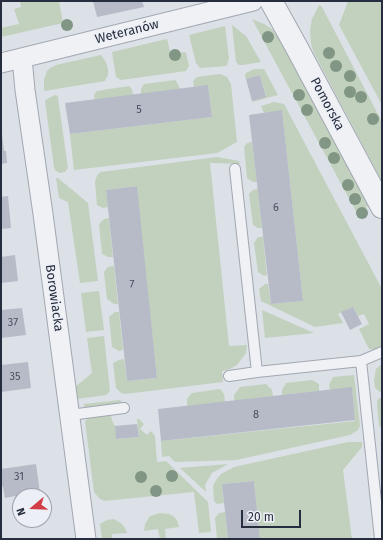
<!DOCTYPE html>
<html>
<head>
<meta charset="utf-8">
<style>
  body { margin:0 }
  #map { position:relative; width:383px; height:540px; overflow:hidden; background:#dce0e7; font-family:"Fira Sans",sans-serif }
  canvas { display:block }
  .frame { position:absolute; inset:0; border:2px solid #262d3e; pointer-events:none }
  .north { position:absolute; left:12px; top:488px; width:40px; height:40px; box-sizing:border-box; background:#eceff5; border:1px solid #9da1ac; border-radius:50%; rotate:251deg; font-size:11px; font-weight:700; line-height:16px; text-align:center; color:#262d3e }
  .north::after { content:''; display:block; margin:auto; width:14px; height:18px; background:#d23c47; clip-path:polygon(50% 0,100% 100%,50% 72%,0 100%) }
  .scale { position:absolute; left:241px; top:510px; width:60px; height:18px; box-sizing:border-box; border:2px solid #262d3e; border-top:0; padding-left:5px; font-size:12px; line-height:14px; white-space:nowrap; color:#262d3e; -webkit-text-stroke:3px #eceff5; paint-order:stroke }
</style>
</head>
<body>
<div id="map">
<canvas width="383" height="540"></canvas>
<div class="frame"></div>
<div class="north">N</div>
<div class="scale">20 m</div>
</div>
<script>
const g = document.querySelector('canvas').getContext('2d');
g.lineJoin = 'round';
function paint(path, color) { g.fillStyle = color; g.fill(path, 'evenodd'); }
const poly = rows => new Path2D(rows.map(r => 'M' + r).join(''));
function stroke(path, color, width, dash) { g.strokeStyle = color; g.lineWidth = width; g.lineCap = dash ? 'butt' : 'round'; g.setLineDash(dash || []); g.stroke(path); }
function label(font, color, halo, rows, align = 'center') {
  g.font = font + ' "Fira Sans",sans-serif'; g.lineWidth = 3; g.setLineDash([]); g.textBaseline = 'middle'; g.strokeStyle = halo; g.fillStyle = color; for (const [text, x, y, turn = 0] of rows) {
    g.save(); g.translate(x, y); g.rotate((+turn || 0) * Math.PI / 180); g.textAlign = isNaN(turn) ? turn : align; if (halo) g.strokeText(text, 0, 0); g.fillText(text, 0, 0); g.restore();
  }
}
paint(poly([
  [20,1,59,1,63,23,1,37,1,28,19,24,14,9,21,7],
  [348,1,382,1,382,105,339,25],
  [319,5,322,7,382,122,382,182,314,53,311,44,310,30,312,19],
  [252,19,264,24,272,29,278,37,369,204,359,217],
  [232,25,246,36,261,62,243,65,239,65,236,62],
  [225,26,229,58,227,66,200,68,196,63,189,35],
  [167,39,171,55,184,52,186,53,189,66,186,71,121,80,116,77,112,52],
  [101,55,106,62,108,69,108,75,105,81,44,91,44,80,47,71,50,68,56,65],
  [254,69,264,69,278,95,252,102,252,101,266,96,260,75,246,79,245,75,246,73],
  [220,74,227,77,231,84,237,142,217,153,74,170,70,134,212,117,208,86,194,87,193,81,197,77],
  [175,80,178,84,180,89,141,94,141,89,144,84],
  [129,86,132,89,133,95,95,100,94,95,97,91],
  [55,95,58,96,58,98,68,168,65,172,59,173,55,170,54,167,45,101,47,99],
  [274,102,284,104,382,289,382,346,375,349,369,349,359,329,369,324,364,314,358,316,353,307,338,314,343,323,315,327,261,301,259,289,265,284,268,284,271,304,303,301,282,111,264,113,261,106],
  [252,142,257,182,253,182,247,178,244,147,247,143],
  [217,157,239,161,240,164,210,163,229,346,247,345,246,353,237,365,230,369,222,371,223,382,125,394,121,393,116,388,113,363,119,360,124,359,127,381,157,378,136,186,106,190,108,207,103,208,97,205,95,182,96,178,98,174,101,172],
  [56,178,58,178,88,203,98,281,80,283,68,202,59,198],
  [258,189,262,228,258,228,253,225,249,194,253,190],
  [109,218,113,257,108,257,102,254,99,224,104,219],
  [258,237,263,237,267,275,264,276,258,272,254,243],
  [114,266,118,304,114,304,107,299,104,272,108,267],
  [99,291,104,330,86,332,81,293],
  [262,310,314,333,265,338],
  [115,312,119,312,123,350,119,351,112,347,109,317],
  [104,336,110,391,106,395,77,399,75,387,92,373,87,338],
  [382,364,382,392,380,392,375,388,374,380,376,369],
  [354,375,360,426,358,430,350,435,236,460,175,462,169,456,162,457,161,441,355,421,352,388,330,390,329,385,333,377],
  [312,380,319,384,319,391,282,395,282,390,286,383],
  [266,384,272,390,273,396,234,401,234,395,240,387],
  [220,389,224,394,225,402,187,406,187,399,192,393],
  [382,397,382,428,379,426,377,404,377,400],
  [120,400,123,404,84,409,84,404],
  [111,415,112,421,115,426,117,439,139,437,137,419,139,419,144,424,140,429,147,435,151,431,155,436,157,462,166,461,208,502,211,532,199,533,194,492,104,501,99,498,94,492,85,421,89,418],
  [348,442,362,442,362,447,343,470,352,539,260,539,254,481,222,484,224,503,217,504,214,501,213,486,216,480,221,474,234,467],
  [228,464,212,473,205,485,206,492,180,468],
  [225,512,228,539,217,539,215,518,219,513],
  [160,513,169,514,173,516,177,520,179,527,165,529,166,539,160,539,158,529,144,531,145,524,150,516],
  [114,519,122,524,125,528,127,533,112,534,112,539,102,539,100,524,107,520]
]), '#c1d1bd');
paint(poly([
  [93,1,142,1,144,7,97,17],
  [260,75,266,97,252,101,246,79],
  [208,85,212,117,70,134,65,103],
  [282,110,303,301,271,304,249,115],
  [1,135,2,135,4,151,6,151,7,163,1,164],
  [137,186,157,378,127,381,106,190],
  [8,196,11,228,1,229,1,197],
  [15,255,18,281,1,283,1,257],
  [353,307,362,324,350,330,341,312],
  [22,308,26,335,1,338,1,310],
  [28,362,31,388,1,392,1,365],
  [352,387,355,420,161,441,158,409],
  [137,424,139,437,116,439,115,426],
  [36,464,40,493,34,494,35,496,20,496,20,499,15,496,5,498,3,487,1,485,1,469],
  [254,481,260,539,228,539,222,484]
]), '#b7bbc7');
const service = poly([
  [235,169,257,372,361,361,382,352],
  [361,361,380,539],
  [229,376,257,372],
  [70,415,124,408]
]);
const minor = poly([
  [22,58,25,90,43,214,86,539],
  [1,63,253,1]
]);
const tertiary = poly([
  [271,1,297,48,382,207]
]);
stroke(service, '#a2a7b1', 12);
stroke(minor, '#a2a7b1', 21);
stroke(tertiary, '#a2a7b1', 24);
stroke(service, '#eff1f5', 10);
stroke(minor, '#eff1f5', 19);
stroke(tertiary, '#eff1f5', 22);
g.fillStyle = '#819684';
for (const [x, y] of [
  [67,25],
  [268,37],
  [329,53],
  [175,55],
  [336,66],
  [350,76],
  [350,92],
  [299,95],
  [361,97],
  [307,110],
  [373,119],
  [325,143],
  [334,158],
  [348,185],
  [355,199],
  [362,213],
  [172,476],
  [141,477],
  [156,491]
]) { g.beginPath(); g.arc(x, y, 6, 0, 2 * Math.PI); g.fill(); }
label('11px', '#4a5060', null, [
  ["5",139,110],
  ["6",276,208],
  ["7",132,285],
  ["37",13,323],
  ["35",15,377],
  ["8",256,415],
  ["31",19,477]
]);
label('13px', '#262d3e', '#eceff5', [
  ["Weteranów",127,32,-14],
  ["Pomorska",327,104,62],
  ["Borowiacka",54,298,82]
]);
</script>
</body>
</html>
